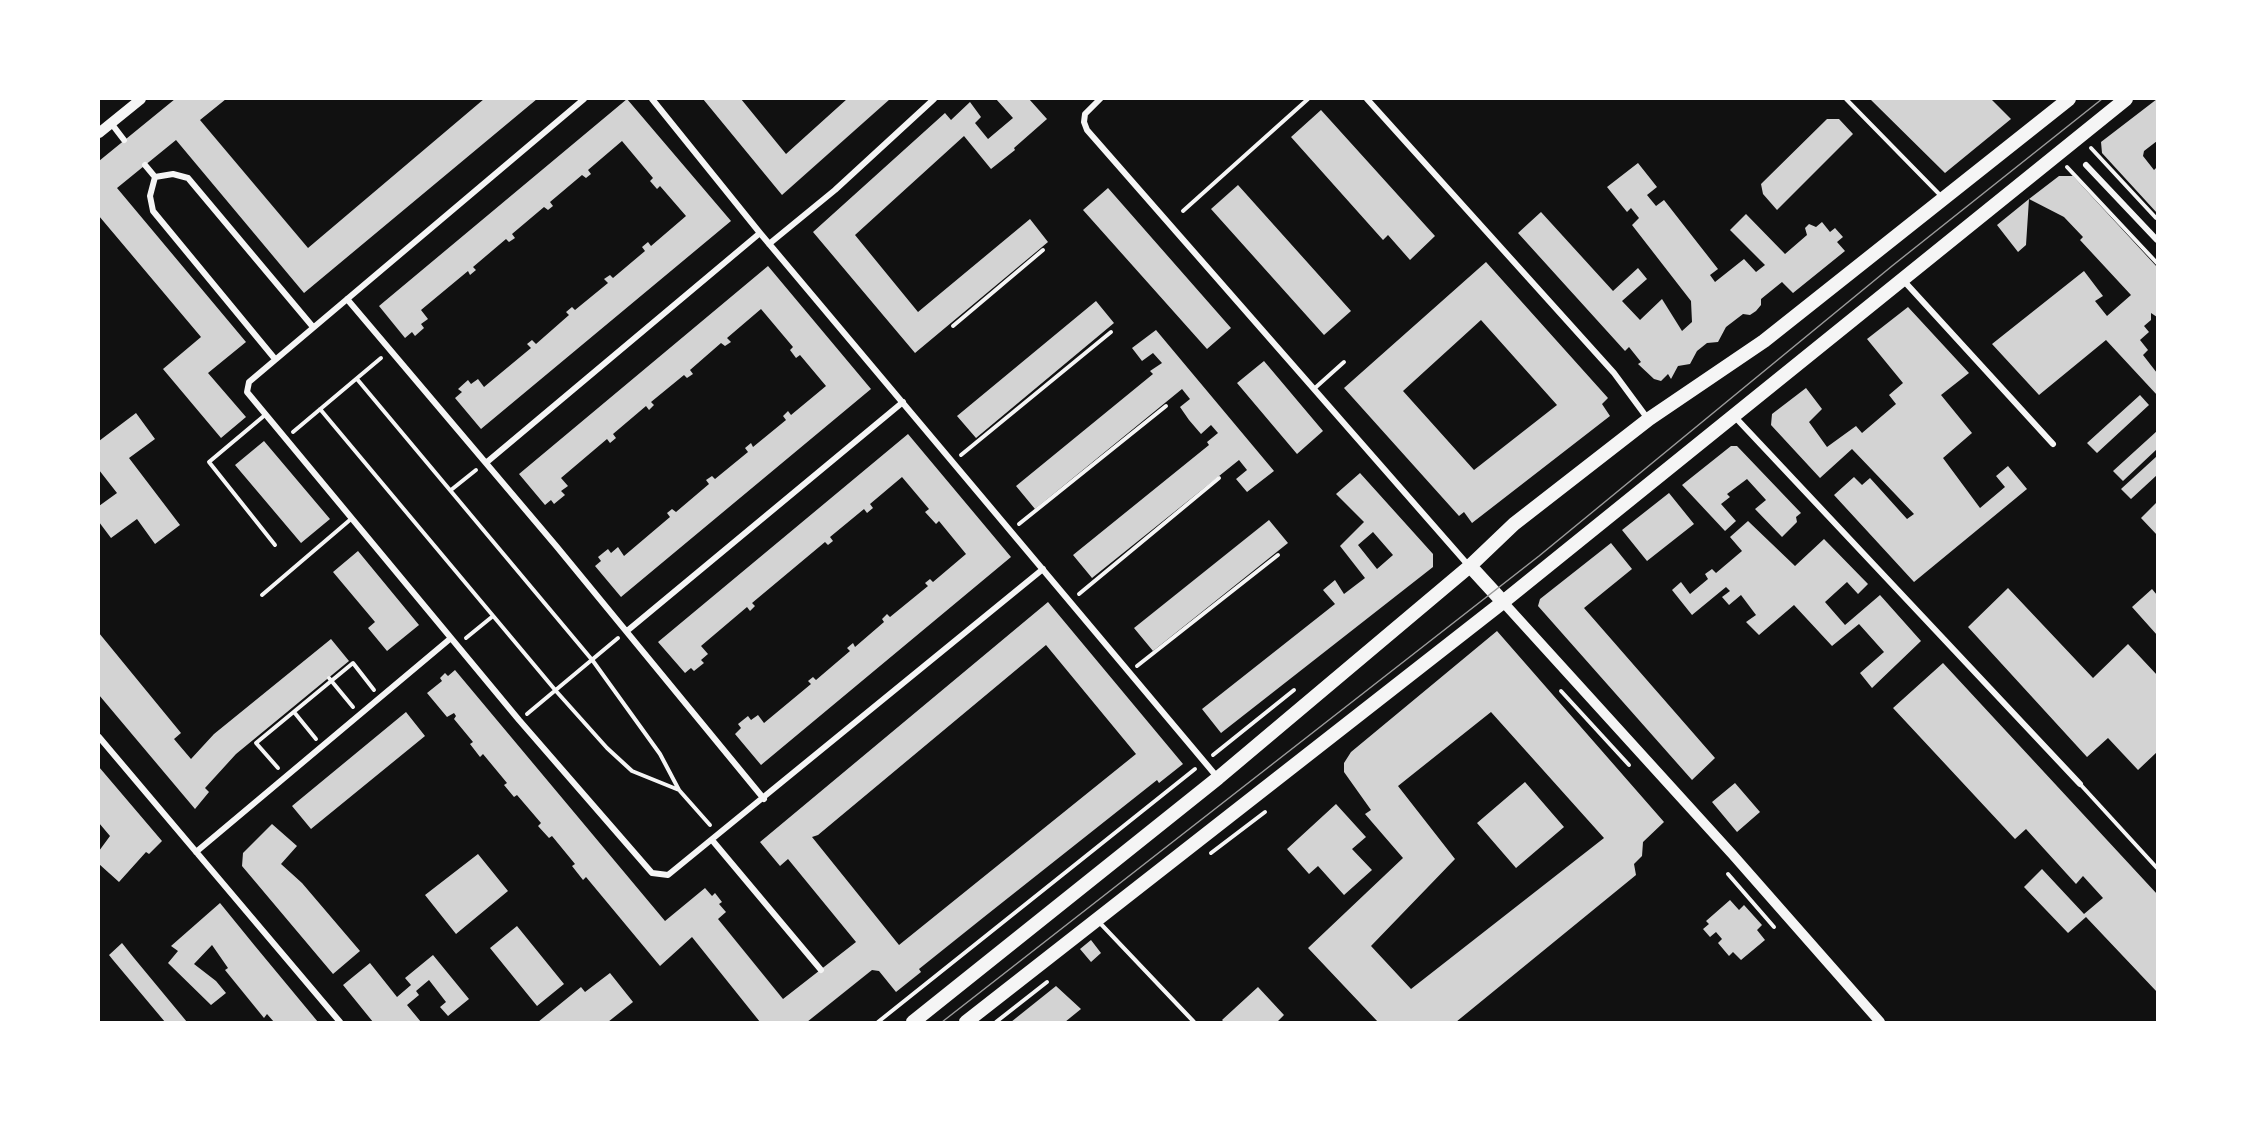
<!DOCTYPE html>
<html>
<head>
<meta charset="utf-8">
<style>
  body { margin:0 }
  #map { position:relative; width:2256px; height:1121px; overflow:hidden; background:#111; font-family:Ubuntu,sans-serif }
  canvas { display:block }
  .frame { position:absolute; inset:0; border:100px solid #fff; pointer-events:none }
</style>
</head>
<body>
<div id="map">
<canvas width="2256" height="1121"></canvas>
<div class="frame"></div>
</div>
<script>
const g = document.querySelector('canvas').getContext('2d');
g.lineJoin = 'round';
function paint(path, color) { g.fillStyle = color; g.fill(path, 'evenodd'); }
const poly = rows => new Path2D(rows.map(r => 'M' + r).join(''));
function stroke(path, color, width, dash) { g.strokeStyle = color; g.lineWidth = width; g.lineCap = dash ? 'butt' : 'round'; g.setLineDash(dash || []); g.stroke(path); }
paint(poly([
  [175,99,226,99,200,120,308,248,484,99,537,99,304,293,176,140,117,188,246,342,208,373,246,417,221,438,163,369,201,337,99,216,99,161],
  [627,99,731,221,481,429,455,398,462,392,458,389,468,380,471,384,478,379,484,387,531,348,527,344,532,340,536,344,569,315,566,312,572,307,575,310,608,283,604,279,610,275,613,278,645,251,642,247,648,242,651,246,686,216,660,186,657,189,650,181,653,178,622,141,588,170,591,174,586,178,582,175,550,202,553,206,548,210,544,207,512,234,515,238,509,242,506,239,473,267,476,270,470,275,468,271,421,310,428,319,421,324,424,328,415,336,412,332,405,338,379,306],
  [703,99,741,99,786,154,847,99,890,99,782,195],
  [996,99,1029,99,1047,119,1014,148,1015,150,991,169,964,136,855,235,918,312,1030,219,1048,242,915,353,813,232,945,113,951,120,970,102,981,117,975,123,988,139,1013,118],
  [1870,99,1991,99,2011,119,1945,173],
  [2157,99,2157,141,2144,151,2143,156,2154,170,2157,167,2157,213,2102,153,2101,142],
  [1321,110,1435,236,1410,260,1388,235,1383,240,1291,137],
  [1827,119,1839,119,1853,134,1777,210,1763,194,1761,184],
  [1638,163,1657,187,1647,195,1656,206,1664,200,1718,269,1710,275,1715,282,1744,259,1756,272,1765,265,1730,230,1746,214,1785,254,1807,235,1805,228,1809,224,1816,227,1822,222,1830,232,1835,228,1843,237,1837,242,1845,251,1793,293,1782,282,1761,299,1761,305,1756,311,1750,315,1743,314,1726,327,1718,342,1707,343,1697,351,1690,364,1678,366,1671,379,1668,374,1661,381,1654,379,1638,364,1641,362,1629,347,1625,351,1518,233,1541,212,1613,291,1638,268,1647,279,1622,301,1640,320,1662,299,1682,331,1692,322,1691,301,1632,225,1639,218,1631,208,1627,212,1607,187],
  [2059,176,2073,176,2157,267,2157,317,2151,313,2151,320,2144,326,2149,332,2140,340,2148,350,2143,355,2157,373,2157,395,2106,340,2039,395,1992,344,2084,271,2103,296,2095,301,2107,316,2131,295,2080,240,2083,237,2064,217,2029,199],
  [1238,185,1351,311,1324,335,1211,209],
  [1108,188,1231,328,1207,349,1083,210],
  [2029,199,2026,245,2018,252,1997,225],
  [1486,262,1608,398,1602,404,1610,416,1472,523,1464,512,1459,516,1344,388],
  [1481,320,1557,405,1474,470,1403,391],
  [768,266,871,389,621,597,595,566,601,561,598,557,608,549,611,553,618,547,624,556,670,517,667,513,672,509,676,512,709,484,706,480,712,476,715,479,748,452,745,448,751,443,753,447,786,420,783,416,788,411,791,415,826,386,800,355,796,358,790,350,793,347,761,309,727,338,731,342,725,346,721,343,690,370,693,374,687,378,684,375,651,402,654,405,649,410,646,406,613,434,616,438,610,443,607,439,561,478,568,486,561,491,565,495,554,504,551,500,545,505,519,474],
  [1096,301,1114,323,976,438,957,416],
  [1908,307,1969,373,1941,395,1972,433,1943,458,1980,508,2005,487,1996,476,2008,466,2027,489,1914,582,1834,495,1854,477,1862,485,1870,478,1907,519,1914,514,1896,495,1852,449,1820,478,1771,425,1772,414,1806,388,1822,409,1809,422,1827,447,1856,426,1862,433,1896,404,1889,395,1903,383,1867,339],
  [1156,330,1274,471,1247,492,1236,479,1247,470,1239,460,1092,578,1073,555,1209,445,1207,442,1218,433,1211,425,1201,434,1189,420,1180,407,1190,399,1182,389,1035,509,1016,486,1153,374,1150,371,1162,363,1153,353,1142,361,1132,348],
  [1264,361,1323,431,1297,454,1237,383],
  [2140,395,2149,405,2097,453,2087,443],
  [136,413,155,439,129,458,180,525,155,544,137,519,111,538,99,522,99,506,117,493,99,470,99,441],
  [2157,431,2157,449,2123,481,2113,471],
  [908,434,1011,557,761,765,735,734,741,728,738,724,748,716,751,720,758,715,764,723,811,684,808,681,813,677,816,680,850,651,847,648,853,643,855,647,884,622,882,619,887,614,890,617,928,586,925,583,930,579,933,582,966,554,939,521,936,524,925,512,929,509,902,477,870,504,873,508,867,513,864,509,830,537,833,541,828,545,825,542,752,603,755,606,750,611,747,607,701,646,708,654,701,660,704,663,694,671,691,668,685,673,658,642],
  [264,441,330,519,301,543,235,465],
  [1731,446,1737,446,1801,513,1796,517,1797,522,1782,537,1755,509,1766,500,1747,479,1727,494,1730,497,1721,504,1736,521,1725,531,1682,485],
  [2157,456,2157,475,2131,499,2121,489],
  [1360,473,1433,554,1433,567,1221,733,1202,709,1335,604,1323,590,1335,580,1344,594,1365,578,1340,546,1364,522,1336,494],
  [1373,532,1393,555,1377,569,1358,545],
  [1669,493,1694,524,1647,561,1622,530],
  [2157,502,2157,535,2141,518],
  [1269,520,1288,543,1153,651,1134,628],
  [1748,521,1795,566,1824,539,1868,584,1858,594,1847,582,1825,602,1845,625,1880,595,1921,641,1872,688,1860,673,1884,652,1859,624,1832,646,1794,605,1759,635,1746,622,1756,615,1741,595,1729,605,1722,597,1730,591,1726,587,1692,615,1672,590,1681,582,1690,594,1708,579,1705,574,1712,569,1716,573,1742,551,1730,537],
  [1611,543,1632,569,1584,608,1715,758,1692,780,1538,606,1540,599],
  [358,551,419,625,387,651,368,628,375,622,333,572],
  [2008,588,2093,678,2128,644,2157,675,2157,752,2138,770,2108,738,2087,757,1968,627],
  [2152,589,2157,595,2157,635,2132,607],
  [1048,602,1183,764,1159,783,1157,780,984,917,919,969,921,972,896,992,879,971,872,970,807,1022,760,1022,692,937,660,966,586,877,583,880,572,866,575,864,552,836,549,838,538,826,541,823,517,795,514,797,504,785,507,783,483,754,480,757,470,744,473,742,454,719,456,716,454,713,447,717,427,693,442,681,440,678,445,673,448,676,455,670,665,921,705,888,712,896,715,893,722,902,719,904,726,912,718,919,783,999,856,942,788,859,780,866,760,842],
  [1046,645,1136,754,899,945,812,837,818,835],
  [1497,631,1664,822,1643,842,1642,856,1634,864,1636,875,1456,1022,1378,1022,1308,948,1403,858,1365,814,1371,810,1344,772,1344,763,1351,752],
  [1491,712,1604,838,1411,989,1371,946,1455,859,1398,786],
  [99,633,181,733,174,739,191,759,214,734,331,639,349,661,236,754,205,788,209,792,195,809,99,695],
  [1943,663,2157,894,2157,992,2086,917,2068,933,2024,887,2042,869,2084,914,2103,898,2083,876,2076,884,2026,829,2015,839,1893,708],
  [406,712,425,736,311,829,292,806],
  [99,767,162,841,149,854,146,852,119,882,99,864,99,851,110,836,99,823],
  [1525,782,1564,827,1516,868,1477,823],
  [1735,783,1760,812,1737,832,1712,802],
  [1336,804,1366,837,1352,849,1372,870,1344,895,1318,866,1309,874,1287,849],
  [272,824,297,846,281,864,302,883,360,951,333,974,242,866,243,853],
  [478,854,508,891,456,934,425,895],
  [1730,900,1739,910,1744,905,1762,925,1757,930,1765,940,1741,960,1733,952,1729,956,1718,943,1722,939,1716,932,1710,937,1703,929,1709,924,1706,921],
  [220,903,255,946,318,1022,274,1022,267,1014,264,1018,225,970,228,968,212,945,194,964,216,981,226,993,211,1005,168,963,178,951,171,946],
  [517,926,564,984,537,1006,490,948],
  [1091,940,1101,953,1091,962,1080,949],
  [122,943,134,958,187,1022,165,1022,113,960,109,955],
  [433,955,469,999,448,1016,440,1007,446,1002,429,980,416,991,419,995,407,1005,421,1022,373,1022,343,985,370,963,397,997,411,985,405,978],
  [610,973,633,1002,608,1022,538,1022,581,987,585,992],
  [1056,986,1081,1009,1065,1022,1011,1022],
  [1258,987,1284,1015,1277,1022,1224,1022,1222,1020]
]), '#d3d3d3');
stroke(poly([
  [2091,148,2156,218],
  [2067,167,2157,263],
  [1183,211,1308,99],
  [953,326,1043,250],
  [357,379,593,661,660,754,679,790],
  [320,409,556,691,607,748,632,771,679,790,710,825],
  [293,432,381,358],
  [961,455,1111,332],
  [451,490,476,470],
  [1019,524,1166,406],
  [1079,594,1219,478],
  [466,638,493,616],
  [1137,666,1278,555],
  [329,678,353,707],
  [1561,691,1629,765],
  [294,712,316,739],
  [527,714,618,638],
  [1213,755,1294,690],
  [278,768,256,743,353,663,374,690],
  [1211,853,1265,812],
  [1728,874,1774,927],
  [878,1022,1195,769],
  [996,1022,1047,982]
]), '#f5f5f5', 4);
stroke(poly([
  [1846,99,1942,197],
  [1315,388,1344,362],
  [265,415,209,462,275,545],
  [262,595,351,519],
  [2080,784,2157,868],
  [1099,922,1194,1022]
]), '#f5f5f5', 4);
stroke(poly([
  [584,99,249,382,247,392,519,720,652,873,668,875,1043,569],
  [652,99,760,233,1218,778],
  [1100,99,1085,114,1084,122,1087,130,1469,566],
  [1367,99,1614,373,1648,419],
  [111,123,124,140],
  [145,165,155,177],
  [2086,165,2157,240],
  [769,244,835,190,934,99],
  [1903,280,2053,444],
  [347,299,557,547,764,799],
  [275,359,153,211,150,196,155,177,173,174,188,178,313,327],
  [1735,417,2080,784],
  [487,462,760,233],
  [627,631,903,402],
  [99,737,340,1022],
  [712,840,821,970],
  [196,852,451,638]
]), '#f5f5f5', 6);
stroke(poly([
  [99,133,141,99],
  [1503,602,1733,855,1880,1022]
]), '#f5f5f5', 10);
stroke(poly([
  [1470,566,1503,602],
  [913,1022,1218,778,1470,566,1514,524,1649,419,1764,341,2069,99],
  [966,1022,1503,602,2126,99]
]), '#f5f5f5', 14);
stroke(poly([
  [942,1022,1539,556,1892,266,2102,99]
]), '#9a9a9a', 1.5);
</script>
</body>
</html>
